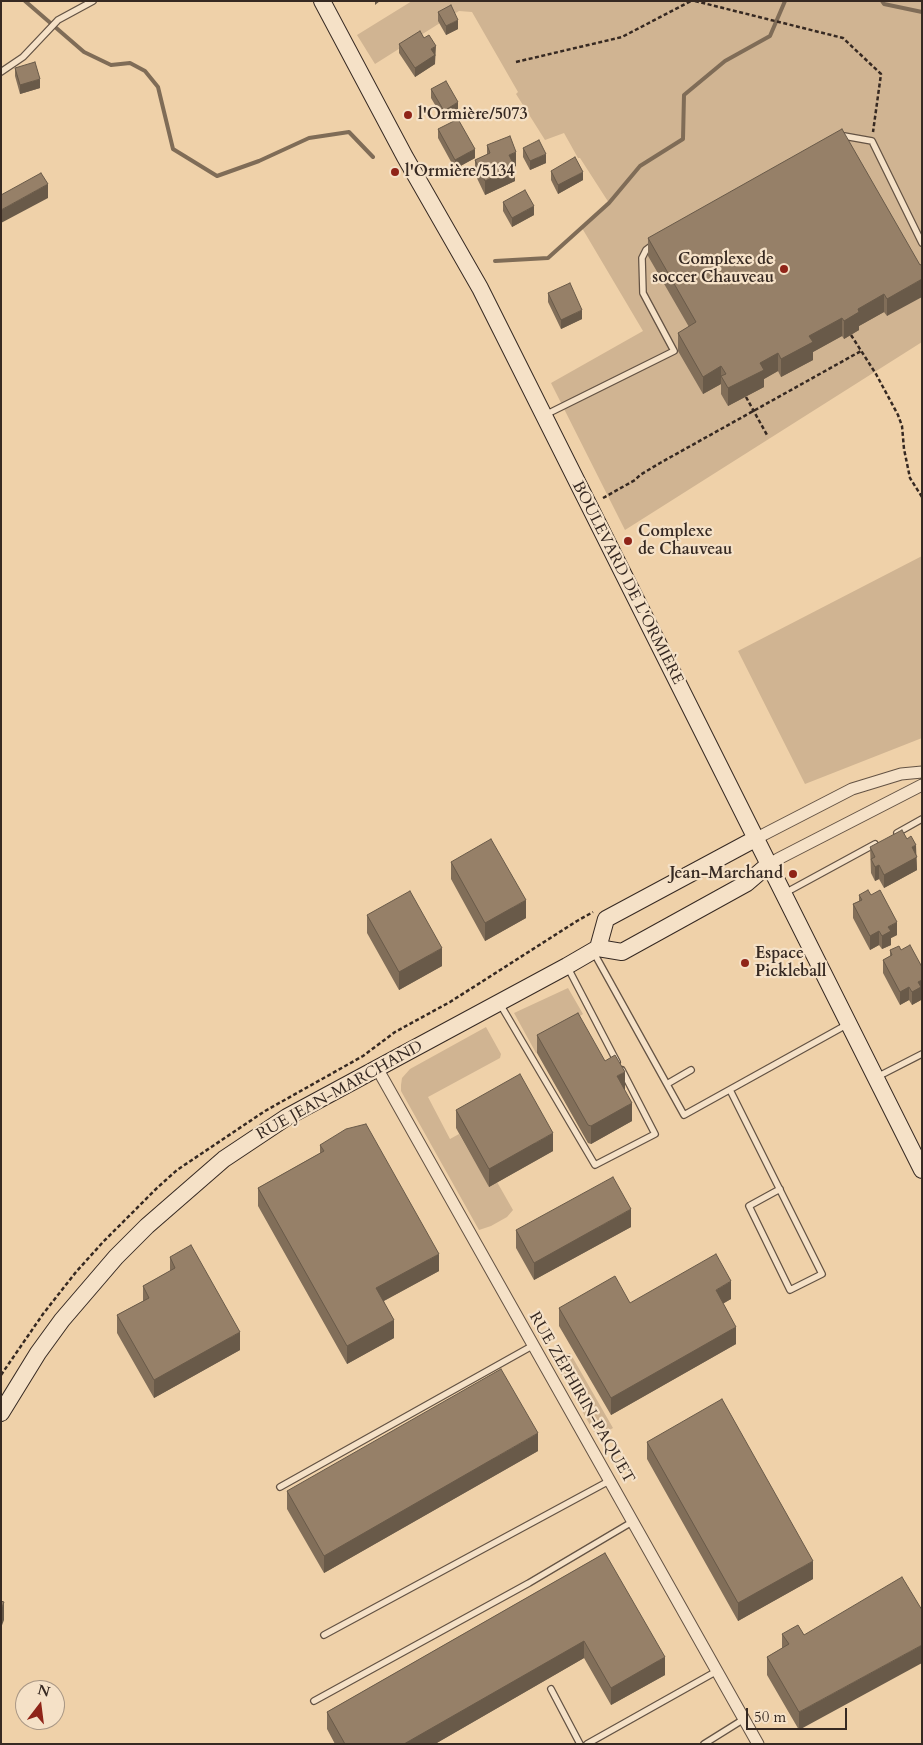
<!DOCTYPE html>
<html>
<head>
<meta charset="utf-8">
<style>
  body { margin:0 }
  #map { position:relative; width:923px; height:1745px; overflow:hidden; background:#efd1a9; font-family:Cardo,serif }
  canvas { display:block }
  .frame { position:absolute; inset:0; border:2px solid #362922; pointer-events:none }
  .north { position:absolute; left:15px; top:1680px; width:50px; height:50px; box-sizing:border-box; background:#f5e1c7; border:1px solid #a99785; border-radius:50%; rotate:15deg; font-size:14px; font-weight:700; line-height:20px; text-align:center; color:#362922 }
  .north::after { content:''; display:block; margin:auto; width:18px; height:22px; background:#8f2418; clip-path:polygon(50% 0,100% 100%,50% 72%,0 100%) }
  .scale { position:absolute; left:746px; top:1708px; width:101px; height:22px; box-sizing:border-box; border:2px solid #362922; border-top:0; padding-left:6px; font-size:15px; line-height:18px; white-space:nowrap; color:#362922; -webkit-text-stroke:4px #f5e1c7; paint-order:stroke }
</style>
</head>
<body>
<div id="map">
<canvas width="923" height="1745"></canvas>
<div class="frame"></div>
<div class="north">N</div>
<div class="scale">50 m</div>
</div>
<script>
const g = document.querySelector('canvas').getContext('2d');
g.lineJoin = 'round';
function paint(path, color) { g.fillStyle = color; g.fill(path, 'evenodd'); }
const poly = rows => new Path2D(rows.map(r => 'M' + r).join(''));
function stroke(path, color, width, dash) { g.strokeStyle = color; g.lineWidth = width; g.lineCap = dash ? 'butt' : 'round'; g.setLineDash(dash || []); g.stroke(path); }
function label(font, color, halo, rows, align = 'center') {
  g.font = font + ' Cardo,serif'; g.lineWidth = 4.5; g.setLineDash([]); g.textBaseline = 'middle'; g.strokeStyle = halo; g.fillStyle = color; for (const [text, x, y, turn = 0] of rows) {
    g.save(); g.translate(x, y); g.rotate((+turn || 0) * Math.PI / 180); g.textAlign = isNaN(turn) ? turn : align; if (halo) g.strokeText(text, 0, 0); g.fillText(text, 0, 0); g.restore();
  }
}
paint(poly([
  [412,1,922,1,922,342,625,530,551,383,643,331,582,228,609,203,580,158,578,158,564,133,545,140,516,94,518,92,472,12,459,11,375,64,357,35],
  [922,556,922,738,805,784,738,651],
  [568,988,583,1014,574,1020,576,1030,536,1053,514,1013],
  [486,1027,501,1054,500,1058,428,1097,450,1139,459,1134,489,1186,497,1182,513,1210,507,1217,491,1226,479,1230,401,1091,401,1085,402,1078,410,1069],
  [570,1353,613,1428,597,1437,554,1362]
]), '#d0b492');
stroke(poly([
  [25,1,84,52,111,65,130,63,145,71,158,87,173,149,217,176,259,161,309,138,349,132,373,157],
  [882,1,884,4,922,12],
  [495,261,548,258,609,203,640,166,683,139,684,95,725,61,770,36,785,1]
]), '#7f6c57', 4);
const lane = poly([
  [1,72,23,57,58,20,93,1],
  [840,138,844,136,872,141,922,243],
  [545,415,674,351,643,293,642,258,646,250,654,244],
  [897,833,922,819],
  [785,893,875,844],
  [594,953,684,1115,848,1024],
  [568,968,617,1062],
  [500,1004,595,1165,655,1134,622,1070],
  [877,1077,922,1054],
  [667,1084,691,1070],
  [730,1090,822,1274,790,1290,749,1206,780,1189],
  [280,1487,532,1346],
  [324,1635,609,1481],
  [551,1689,580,1744],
  [314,1701,529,1583,632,1522],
  [587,1744,717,1671],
  [704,1744,744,1719]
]);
const street = poly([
  [755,839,852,789,901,774,922,772],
  [768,865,778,859,922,785],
  [377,1068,758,1744]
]);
const secondary = poly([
  [322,1,405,157,480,288,922,1170],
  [598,948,606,919,755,839],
  [1,1413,38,1353,62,1320,116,1257,147,1226,224,1159,287,1117,567,966,598,948,622,952,747,883,768,865]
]);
stroke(lane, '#645344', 8);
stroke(street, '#645344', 13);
stroke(secondary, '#362922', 18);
stroke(poly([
  [695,1,843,38,881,74,873,132],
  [516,62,622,37,691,1],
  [851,335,876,374,898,415,902,426,904,449,910,478,922,497],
  [746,397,767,435],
  [603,498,635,480,640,475,660,463,861,351],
  [1,1375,43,1314,76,1272,103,1242,157,1188,177,1170,265,1111,363,1056,395,1032,450,1002,577,921,593,912]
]), '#362922', 2.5, [4, 2.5]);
stroke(lane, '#f5e1c7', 5.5);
stroke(street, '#f5e1c7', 11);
stroke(secondary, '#f5e1c7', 16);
paint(poly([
  [438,12,458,29,446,35,438,21],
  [399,44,436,55,435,56,435,64,415,77,399,53],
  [15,68,40,88,20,94,15,76],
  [431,89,458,111,444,120,431,98],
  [438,129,475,158,455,169,438,138],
  [487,145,516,166,515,166,515,181,485,195,475,174,475,160,487,155],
  [523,148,546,163,530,170,523,157],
  [551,171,583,180,558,194,551,180],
  [503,202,534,215,512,227,503,211],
  [648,238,920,265,887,316,884,312,859,326,859,330,844,339,842,336,813,352,813,360,781,377,778,371,764,379,764,387,728,406,721,394,721,384,703,394,678,351,678,333,689,327,648,256],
  [548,293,582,319,561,329,548,302],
  [870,847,916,855,917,870,884,888,879,879,875,881,871,873],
  [451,862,526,918,485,941,451,879],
  [859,895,871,895,897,935,891,938,891,945,882,949,879,945,870,950,853,918,853,904,859,901],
  [367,915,442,966,399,990,367,933],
  [890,950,901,950,922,967,921,1000,912,1005,909,1000,900,1005,883,973,883,960,890,956],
  [537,1035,605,1061,625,1089,624,1090,632,1121,591,1144,588,1143,537,1053],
  [456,1110,553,1151,489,1187,456,1128],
  [320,1145,439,1271,384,1301,394,1338,347,1364,258,1206,258,1188,320,1153],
  [631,1227,534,1280,516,1248,516,1230],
  [170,1257,240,1350,154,1398,117,1333,117,1315,143,1301,143,1286,170,1271],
  [731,1299,723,1303,736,1344,611,1415,559,1326,559,1308,630,1303],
  [647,1442,813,1579,738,1621,647,1459],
  [538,1451,324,1573,287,1509,287,1491],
  [605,1553,665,1675,611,1705,584,1658,435,1744,335,1744,327,1729,327,1712],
  [782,1634,804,1635,799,1730,767,1675,767,1657,782,1648]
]), '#816e59');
paint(poly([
  [375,1,380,1,375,5],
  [458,20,458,29,446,35,446,26],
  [436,46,435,64,415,77,415,68,431,49],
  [40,79,40,88,20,94,20,85],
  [458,102,458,111,444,120,444,111],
  [475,149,475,158,455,169,455,160],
  [516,152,516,166,509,168,509,155],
  [546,154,546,163,530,170,530,161],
  [515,167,515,181,485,195,485,181],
  [583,172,583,180,558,194,558,185],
  [48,184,48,198,1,223,1,210],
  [534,206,534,215,512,227,512,218],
  [922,279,922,297,887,316,887,299],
  [884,294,884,312,859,326,859,330,844,339,844,321,858,309],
  [582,310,582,319,561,329,561,320],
  [842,318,842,336,813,352,813,360,781,377,781,359,809,336],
  [778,353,778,371,764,379,764,387,728,406,728,388,760,363],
  [721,366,721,384,703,394,703,377],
  [916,845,917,870,884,888,884,875,912,847],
  [879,865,879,879,875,881,875,867],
  [526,900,526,918,485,941,485,923],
  [897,922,897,935,891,938,891,945,882,949,882,936,888,927],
  [879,931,879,945,870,950,870,936],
  [442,948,442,966,399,990,399,972],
  [922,980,921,1000,912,1005,912,992,918,982],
  [909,987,909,1000,900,1005,900,992],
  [625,1072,625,1089,617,1094,617,1076],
  [632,1103,632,1121,591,1144,591,1126],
  [553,1133,553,1151,489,1187,489,1169],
  [631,1209,631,1227,534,1280,534,1263],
  [439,1254,439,1271,376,1305,376,1288],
  [731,1281,731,1299,716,1308,716,1290],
  [394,1320,394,1338,347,1364,347,1346],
  [736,1327,736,1344,611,1415,611,1398],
  [240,1332,240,1350,154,1398,154,1380],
  [538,1433,538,1451,324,1573,324,1556],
  [813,1561,813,1579,738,1621,738,1603],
  [4,1602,4,1620,1,1628,1,1610],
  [584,1641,584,1658,435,1744,404,1744],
  [922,1645,922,1663,799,1730,799,1712],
  [665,1657,665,1675,611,1705,611,1688]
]), '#695a49');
const building = poly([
  [451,5,458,20,446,26,438,12,451,5],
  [420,31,424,38,429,35,436,46,431,49,435,55,415,68,399,44,420,31],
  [35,62,40,79,20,85,15,68,35,62],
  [446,81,458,102,444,111,431,89,446,81],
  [458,119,475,149,455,160,438,129,458,119],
  [842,129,920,265,922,264,922,279,887,299,884,294,858,309,859,312,844,321,842,318,809,336,813,342,781,359,778,353,760,363,764,370,728,388,721,376,726,374,721,366,703,377,678,333,696,322,648,238,842,129],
  [510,136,516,152,509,155,515,167,485,181,475,160,490,153,487,145,510,136],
  [539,140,546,154,530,161,523,148,539,140],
  [575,157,583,172,558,185,551,171,575,157],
  [41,173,48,184,1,210,1,195,41,173],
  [525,190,534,206,512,218,503,202,525,190],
  [570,283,582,310,561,320,548,293,570,283],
  [902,830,907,839,911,836,916,845,912,847,917,857,884,875,879,865,875,867,871,859,875,857,870,847,902,830],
  [491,839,526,900,485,923,451,862,491,839],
  [868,890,871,895,880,890,897,922,888,927,891,931,882,936,879,931,870,936,853,904,862,900,859,895,868,890],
  [410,891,442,948,399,972,367,915,410,891],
  [910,945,922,967,922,980,918,982,921,987,912,992,909,987,900,992,883,960,892,955,890,950,899,946,901,950,910,945],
  [578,1013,605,1061,615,1055,625,1072,617,1076,632,1103,591,1126,588,1125,537,1035,578,1013],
  [520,1074,553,1133,489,1169,456,1110,520,1074],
  [366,1124,439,1254,376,1288,394,1320,347,1346,258,1188,324,1151,320,1145,346,1129,366,1124],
  [613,1177,631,1209,534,1263,516,1230,613,1177],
  [191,1245,240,1332,154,1380,117,1315,149,1298,143,1286,175,1268,170,1257,191,1245],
  [716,1254,731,1281,716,1290,736,1327,611,1398,559,1308,615,1276,630,1303,716,1254],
  [501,1369,538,1433,324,1556,287,1491,501,1369],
  [722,1399,813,1561,738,1603,647,1442,722,1399],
  [605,1553,665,1657,611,1688,584,1641,404,1744,345,1744,327,1712,605,1553],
  [902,1577,922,1610,922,1645,799,1712,767,1657,789,1644,782,1634,798,1625,804,1635,902,1577],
  [1,1601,4,1602,1,1610,1,1601]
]);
paint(building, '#968068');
stroke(building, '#695a49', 1);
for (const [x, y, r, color] of [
  [408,115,5,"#8f2418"],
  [395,172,5,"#8f2418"],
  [784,269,5,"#8f2418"],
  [628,541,5,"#8f2418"],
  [793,874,5,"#8f2418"],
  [745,963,5,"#8f2418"]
]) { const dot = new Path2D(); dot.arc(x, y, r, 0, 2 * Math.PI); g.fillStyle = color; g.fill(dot); stroke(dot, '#f5e1c7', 2); }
label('bold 16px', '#362922', '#f5e1c7', [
  ["l'Ormière/5073",418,115],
  ["l'Ormière/5134",405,172],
  ["Complexe de",774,260,"right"],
  ["soccer Chauveau",774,278,"right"],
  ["Complexe",638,532],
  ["de Chauveau",638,550],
  ["Jean-Marchand",783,874,"right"],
  ["Espace",755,954],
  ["Pickleball",755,972]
], 'left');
label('16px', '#362922', '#f5e1c7', [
  ["BOULEVARD DE L'ORMIÈRE",627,583,63],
  ["RUE JEAN-MARCHAND",340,1091,-29],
  ["RUE ZÉPHIRIN-PAQUET",581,1398,60]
]);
</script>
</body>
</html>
